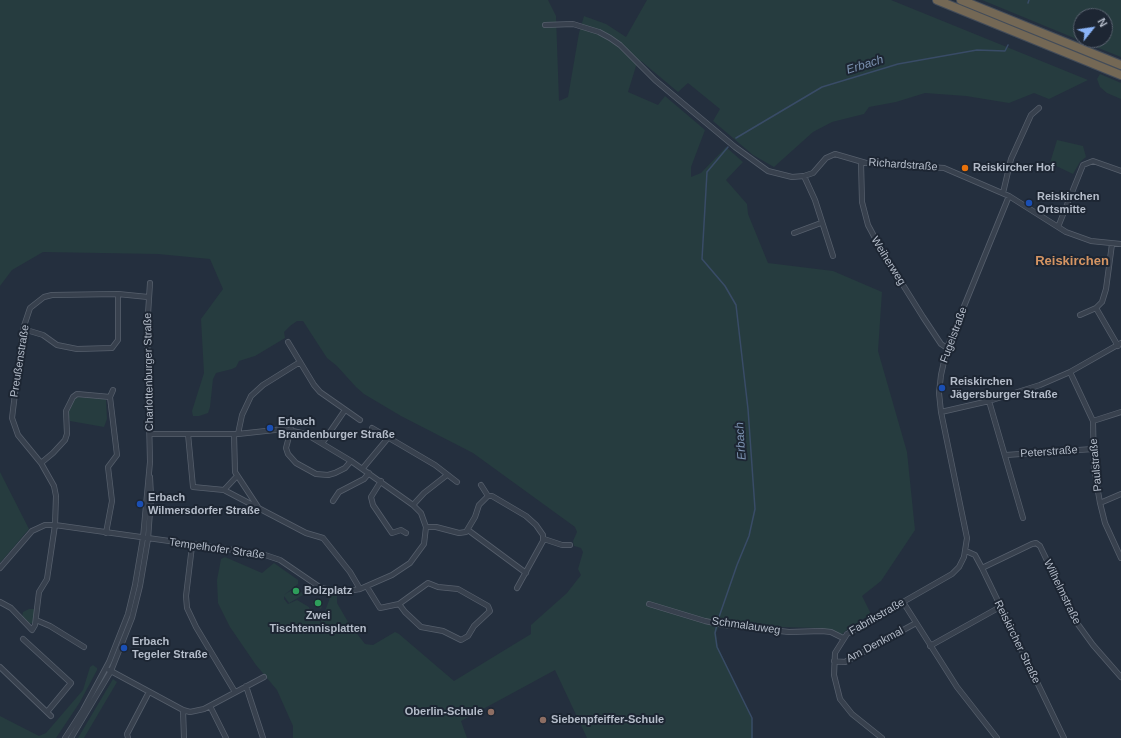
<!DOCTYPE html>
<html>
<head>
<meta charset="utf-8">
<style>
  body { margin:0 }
  #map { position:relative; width:1121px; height:738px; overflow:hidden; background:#242f3e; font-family:Helvetica,sans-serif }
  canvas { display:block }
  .north { position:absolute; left:1073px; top:8px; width:40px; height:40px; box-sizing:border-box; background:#1d2633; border:1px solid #59626f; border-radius:50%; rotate:60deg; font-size:11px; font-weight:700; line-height:16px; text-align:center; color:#b4bcc9 }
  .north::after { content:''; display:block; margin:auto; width:14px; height:18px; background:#8ab4f8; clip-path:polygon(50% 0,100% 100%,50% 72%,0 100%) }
</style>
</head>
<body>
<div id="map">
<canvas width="1121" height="738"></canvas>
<div class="north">N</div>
</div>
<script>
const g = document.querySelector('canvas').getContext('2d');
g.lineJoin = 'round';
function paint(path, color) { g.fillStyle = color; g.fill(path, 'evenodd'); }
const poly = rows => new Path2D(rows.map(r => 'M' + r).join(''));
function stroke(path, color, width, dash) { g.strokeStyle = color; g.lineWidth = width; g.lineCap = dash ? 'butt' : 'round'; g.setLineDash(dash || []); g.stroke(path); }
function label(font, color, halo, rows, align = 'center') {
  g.font = font + ' Helvetica,sans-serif'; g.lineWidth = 4; g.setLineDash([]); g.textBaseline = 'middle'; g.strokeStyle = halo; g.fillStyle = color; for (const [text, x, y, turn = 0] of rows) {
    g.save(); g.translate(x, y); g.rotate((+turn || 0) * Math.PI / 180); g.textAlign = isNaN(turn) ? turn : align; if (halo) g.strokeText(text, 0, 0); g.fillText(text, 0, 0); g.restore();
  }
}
paint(poly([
  [0,0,548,0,556,16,559,101,568,97,579,33,584,16,606,24,626,37,647,0,891,0,1088,80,1049,99,1034,93,1009,103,966,96,925,93,896,102,869,107,864,114,832,122,813,132,774,167,753,155,713,121,720,109,688,83,678,92,641,61,636,66,628,92,658,105,665,96,705,130,691,167,691,177,701,173,726,147,743,162,726,180,747,204,748,214,768,263,833,271,882,292,878,351,907,452,915,530,881,581,862,596,871,614,849,628,841,635,820,628,777,627,723,620,716,632,718,647,752,718,753,738,587,738,555,670,461,721,467,738,293,738,293,726,277,690,256,665,230,627,218,603,217,580,221,559,225,557,262,573,274,563,298,580,298,584,284,595,298,586,303,595,289,603,284,596,284,599,288,604,297,600,309,607,311,617,321,622,331,595,337,595,337,603,348,622,365,644,373,645,395,632,399,634,454,681,531,634,531,625,567,593,581,575,578,569,583,552,581,548,574,546,573,541,577,532,575,527,473,453,401,416,364,394,356,387,337,366,327,358,303,321,297,321,290,326,284,332,285,338,255,356,239,361,236,367,232,369,216,373,213,379,210,407,208,413,199,416,193,416,192,411,204,373,201,319,223,289,210,259,158,254,43,252,12,270,0,286],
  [982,0,1121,0,1121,57,1096,47],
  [1081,16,1105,16,1105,40,1081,40],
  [1100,74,1121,83,1121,99,1107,93,1100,87,1097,79],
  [1057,140,1083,146,1086,157,1080,162,1073,174,1050,163],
  [76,397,103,399,106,400,107,419,104,427,70,421,68,413],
  [0,472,29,529,0,563],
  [315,599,323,603,321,609,312,604],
  [29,609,35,609,33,623,28,624,22,617,23,612],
  [93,665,97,668,97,670,80,702,56,738,0,738,0,716,39,736,46,733,83,690,90,667],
  [113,679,117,682,84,738,78,738]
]), '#263c3f');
stroke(poly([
  [1028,3,1029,0],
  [736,138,822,87,898,64,977,50,1005,51,1008,45],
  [728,147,707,172,702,259,725,286,736,305,748,409,755,509,749,536,737,565,719,617,715,633,717,647,752,718,752,738]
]), '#394c67', 1.5);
const street = poly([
  [545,25,573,24,599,32,610,38,620,45,655,80,735,147,768,171,792,177,804,176,813,173,826,158,835,154,866,163,944,168,1009,196,1066,232,1091,241,1121,244],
  [861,162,862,202,868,225,883,253,923,317,941,344,947,348],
  [804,176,815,200,833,256],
  [1003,193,1011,159,1031,115,1039,108],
  [1058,227,1083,165,1093,161,1121,171],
  [794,233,821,223],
  [1096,308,1118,346],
  [1080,315,1096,308,1102,302,1106,289,1112,244],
  [23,329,43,335,57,345,77,349,112,348,118,340,118,294],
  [288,342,314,385,320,392,360,420],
  [1070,372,1093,421,1094,468,1100,503,1105,523,1121,558],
  [110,397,113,390],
  [989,401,1023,518],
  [941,412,989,401,1040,385,1070,372,1121,343],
  [1093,421,1121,412],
  [372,428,435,465,457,482],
  [291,429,286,448,288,454,296,463,316,474,328,475,335,473,345,468,351,461],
  [188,434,193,487,224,490,306,533,323,538,350,572,360,589],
  [234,434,235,472,258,507],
  [238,434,242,415,251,396,263,385,300,362],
  [323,442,345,410],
  [1006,455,1093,449],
  [41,463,53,453,65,440,67,434,66,411,73,397,77,394,110,397,117,455,108,467,112,501,106,533],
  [363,468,388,438],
  [381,481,371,497,373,505,392,533,401,530,406,533],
  [481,485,488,496],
  [224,490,237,476],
  [333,501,339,492,364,479,369,473],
  [1100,503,1121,494],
  [413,505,424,493,447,475],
  [426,527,436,527,459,533,466,532,475,517,479,505,488,496,492,496,526,516,536,525,543,535,543,541,517,588],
  [468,530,526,573],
  [544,539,562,545,570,545],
  [192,546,186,596,187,608,196,627,235,692],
  [966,551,975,555,982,568,1064,738],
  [0,568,32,531,45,525,55,525,262,554,280,560,321,588,342,592,360,589,392,575,410,563,424,544,426,527,421,513,413,505,351,461,306,434,284,429,238,434,150,434],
  [982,568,1032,544,1036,543,1040,546,1077,623,1093,645,1121,677],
  [367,587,380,608,399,604,428,583,438,587,458,589,488,606,490,611,474,626,468,636,461,640,443,631,421,627,405,612,399,604],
  [0,602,11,608,32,630,35,625,39,592,47,579,55,525,56,496,54,486,41,463,18,435,12,418,23,329,30,308,44,297,52,295,118,294,148,297],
  [903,602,957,687,997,738],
  [649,604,705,621,724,625,789,632,822,631,831,632,843,638],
  [36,620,50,626,84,647],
  [23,639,71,683,47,712],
  [930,646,1000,607],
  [834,661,845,662,916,623],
  [0,667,51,716],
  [109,670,183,710,190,712,204,709,264,677],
  [246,686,263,738],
  [210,706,226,738],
  [183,710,184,738],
  [65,738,83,710,109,662,128,614,135,585,143,538,150,462,147,330,150,283],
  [71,738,111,671,132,618,140,586,148,539,151,497,150,477],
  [128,738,127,734,149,692],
  [882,738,852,714,840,699,834,675,835,653,847,634,952,574,959,567,964,557,967,538,941,412,939,393,941,375,947,348,1009,196]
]);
const highway = poly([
  [937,0,1121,75],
  [961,0,1121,65]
]);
stroke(street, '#565f6c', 6);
stroke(highway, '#434c59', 10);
stroke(street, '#38414e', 4.5);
stroke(highway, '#746855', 8);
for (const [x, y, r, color] of [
  [965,168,4,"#e8710a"],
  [1029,203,4,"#1a4fb4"],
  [942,388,4,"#1a4fb4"],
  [270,428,4,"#1a4fb4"],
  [140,504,4,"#1a4fb4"],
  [296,591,4,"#2e9e5b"],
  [318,603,4,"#2e9e5b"],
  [124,648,4,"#1a4fb4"],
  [491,712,4,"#8d6e63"],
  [543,720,4,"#8d6e63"]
]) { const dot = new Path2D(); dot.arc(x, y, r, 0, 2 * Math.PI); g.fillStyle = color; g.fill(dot); stroke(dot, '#1d2633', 1.5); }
label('11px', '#b4bcc9', '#1d2633', [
  ["Richardstraße",903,165,4],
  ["Weiherweg",888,261,58],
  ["Fugelstraße",954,335,-70],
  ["Preußenstraße",20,361,-81],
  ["Charlottenburger Straße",149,372,-91],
  ["Peterstraße",1049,452,-4],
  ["Paulstraße",1096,465,-95],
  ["Tempelhofer Straße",217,549,8],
  ["Wilhelmstraße",1062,592,64],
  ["Fabrikstraße",877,617,-30],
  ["Schmalauweg",746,626,8],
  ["Reiskircher Straße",1017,642,64],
  ["Am Denkmal",875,645,-28]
]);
label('bold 11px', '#b4bcc9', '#1d2633', [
  ["Reiskircher Hof",973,168],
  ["Reiskirchen",1037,197],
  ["Ortsmitte",1037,210],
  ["Reiskirchen",950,382],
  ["Jägersburger Straße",950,395],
  ["Erbach",278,422],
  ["Brandenburger Straße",278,435],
  ["Erbach",148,498],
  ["Wilmersdorfer Straße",148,511],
  ["Bolzplatz",304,591],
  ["Zwei",318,616,"center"],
  ["Tischtennisplatten",318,629,"center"],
  ["Erbach",132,642],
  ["Tegeler Straße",132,655],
  ["Oberlin-Schule",483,712,"right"],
  ["Siebenpfeiffer-Schule",551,720]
], 'left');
label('italic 12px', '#7c92b1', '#1d2633', [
  ["Erbach",865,65,-17],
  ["Erbach",741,441,-94]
]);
label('bold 13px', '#d59563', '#1d2633', [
  ["Reiskirchen",1072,261]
]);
</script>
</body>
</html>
